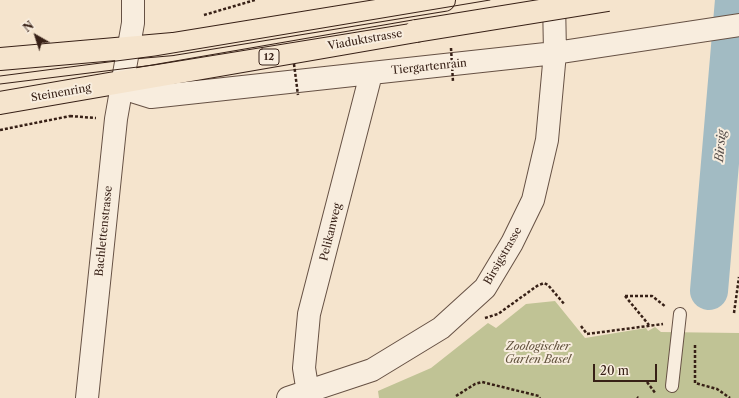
<!DOCTYPE html>
<html>
<head>
<meta charset="utf-8">
<style>
  body { margin:0 }
  #map { position:relative; width:739px; height:398px; overflow:hidden; background:#f5e4cd; font-family:"Libre Caslon Text",serif }
  canvas { display:block }
  .north { position:absolute; left:16px; top:16px; width:40px; height:40px; -webkit-text-stroke:3px #f8edde; paint-order:stroke; rotate:321deg; font-size:11px; font-weight:700; line-height:16px; text-align:center; color:#372016 }
  .north::after { content:''; display:block; margin:auto; width:14px; height:18px; background:#372016; clip-path:polygon(50% 0,100% 100%,50% 72%,0 100%) }
  .scale { position:absolute; left:593px; top:364px; width:64px; height:18px; box-sizing:border-box; border:2px solid #372016; border-top:0; padding-left:5px; font-size:12px; line-height:14px; white-space:nowrap; color:#372016; -webkit-text-stroke:3px #f8edde; paint-order:stroke }
</style>
</head>
<body>
<div id="map">
<canvas width="739" height="398"></canvas>
<div class="north">N</div>
<div class="scale">20 m</div>
</div>
<script>
const g = document.querySelector('canvas').getContext('2d');
g.lineJoin = 'round';
function paint(path, color) { g.fillStyle = color; g.fill(path, 'evenodd'); }
const poly = rows => new Path2D(rows.map(r => 'M' + r).join(''));
function stroke(path, color, width, dash) { g.strokeStyle = color; g.lineWidth = width; g.lineCap = dash ? 'butt' : 'round'; g.setLineDash(dash || []); g.stroke(path); }
function label(font, color, halo, rows, align = 'center') {
  g.font = font + ' "Libre Caslon Text",serif'; g.lineWidth = 4; g.setLineDash([]); g.textBaseline = 'middle'; g.strokeStyle = halo; g.fillStyle = color; for (const [text, x, y, turn = 0] of rows) {
    g.save(); g.translate(x, y); g.rotate((+turn || 0) * Math.PI / 180); g.textAlign = isNaN(turn) ? turn : align; if (halo) g.strokeText(text, 0, 0); g.fillText(text, 0, 0); g.restore();
  }
}
paint(poly([
  [555,301,585,338,646,328,648,331,655,327,661,332,739,333,739,398,379,398,378,391,431,368,488,323,496,328,526,304]
]), '#c0c395');
stroke(poly([
  [709,291,734,0]
]), '#a2bbc3', 38);
const lane = poly([
  [672,386,680,314]
]);
const street = poly([
  [122,82,135,92,151,97,555,53,739,25],
  [308,393,304,368,309,314,371,74],
  [87,398,116,119,133,23,133,0],
  [288,398,372,370,441,328,485,288,512,243,533,200,547,140,555,53,554,0]
]);
const primary = poly([
  [0,59,173,44,444,0],
  [0,103,416,31]
]);
stroke(lane, '#665144', 14);
stroke(street, '#665144', 24);
stroke(primary, '#372016', 24);
stroke(poly([
  [204,15,255,0],
  [70,116,96,118],
  [0,130,70,116],
  [625,296,652,296,666,307],
  [625,296,649,325],
  [734,313,739,277],
  [485,318,498,314,537,286,544,283,548,285,565,305],
  [581,326,587,334,663,324],
  [695,345,695,383,717,389,730,398],
  [647,382,656,394],
  [456,396,475,384,482,382,539,396,540,398],
  [637,397,638,398]
]), '#372016', 2.5, [3, 2]);
stroke(lane, '#f8edde', 12);
stroke(street, '#f8edde', 22);
stroke(primary, '#f5e4cd', 22);
stroke(poly([
  [0,76,155,56,490,0],
  [0,84,154,65,555,0]
]), '#372016', 1);
const primaryBridge = poly([
  [416,31,608,0]
]);
stroke(primaryBridge, '#372016', 24, []);
stroke(poly([
  [451,48,453,82],
  [294,64,298,95]
]), '#372016', 2.5, [3, 2]);
stroke(primaryBridge, '#f5e4cd', 22);
for (const [x, y, w] of [
  [269,57,20]
]) { const box = new Path2D(); box.roundRect(x - w / 2, y - 8, w, 16, 3); g.fillStyle = '#f8edde'; g.fill(box); stroke(box, '#372016', 1); }
label('bold 10px', '#372016', null, [
  ["12",269,57]
]);
label('11px', '#372016', '#f8edde', [
  ["Viaduktstrasse",365,40,-10],
  ["Tiergartenrain",429,67,-6],
  ["Steinenring",61,93,-10],
  ["Bachlettenstrasse",104,231,-84],
  ["Pelikanweg",331,232,-76],
  ["Birsigstrasse",503,256,-60]
]);
label('italic 11px', '#60513c', '#f8edde', [
  ["Zoologischer",538,347],
  ["Garten Basel",538,360]
]);
label('italic 12px', '#574e4a', '#f8edde', [
  ["Birsig",721,146,-85]
]);
</script>
</body>
</html>
